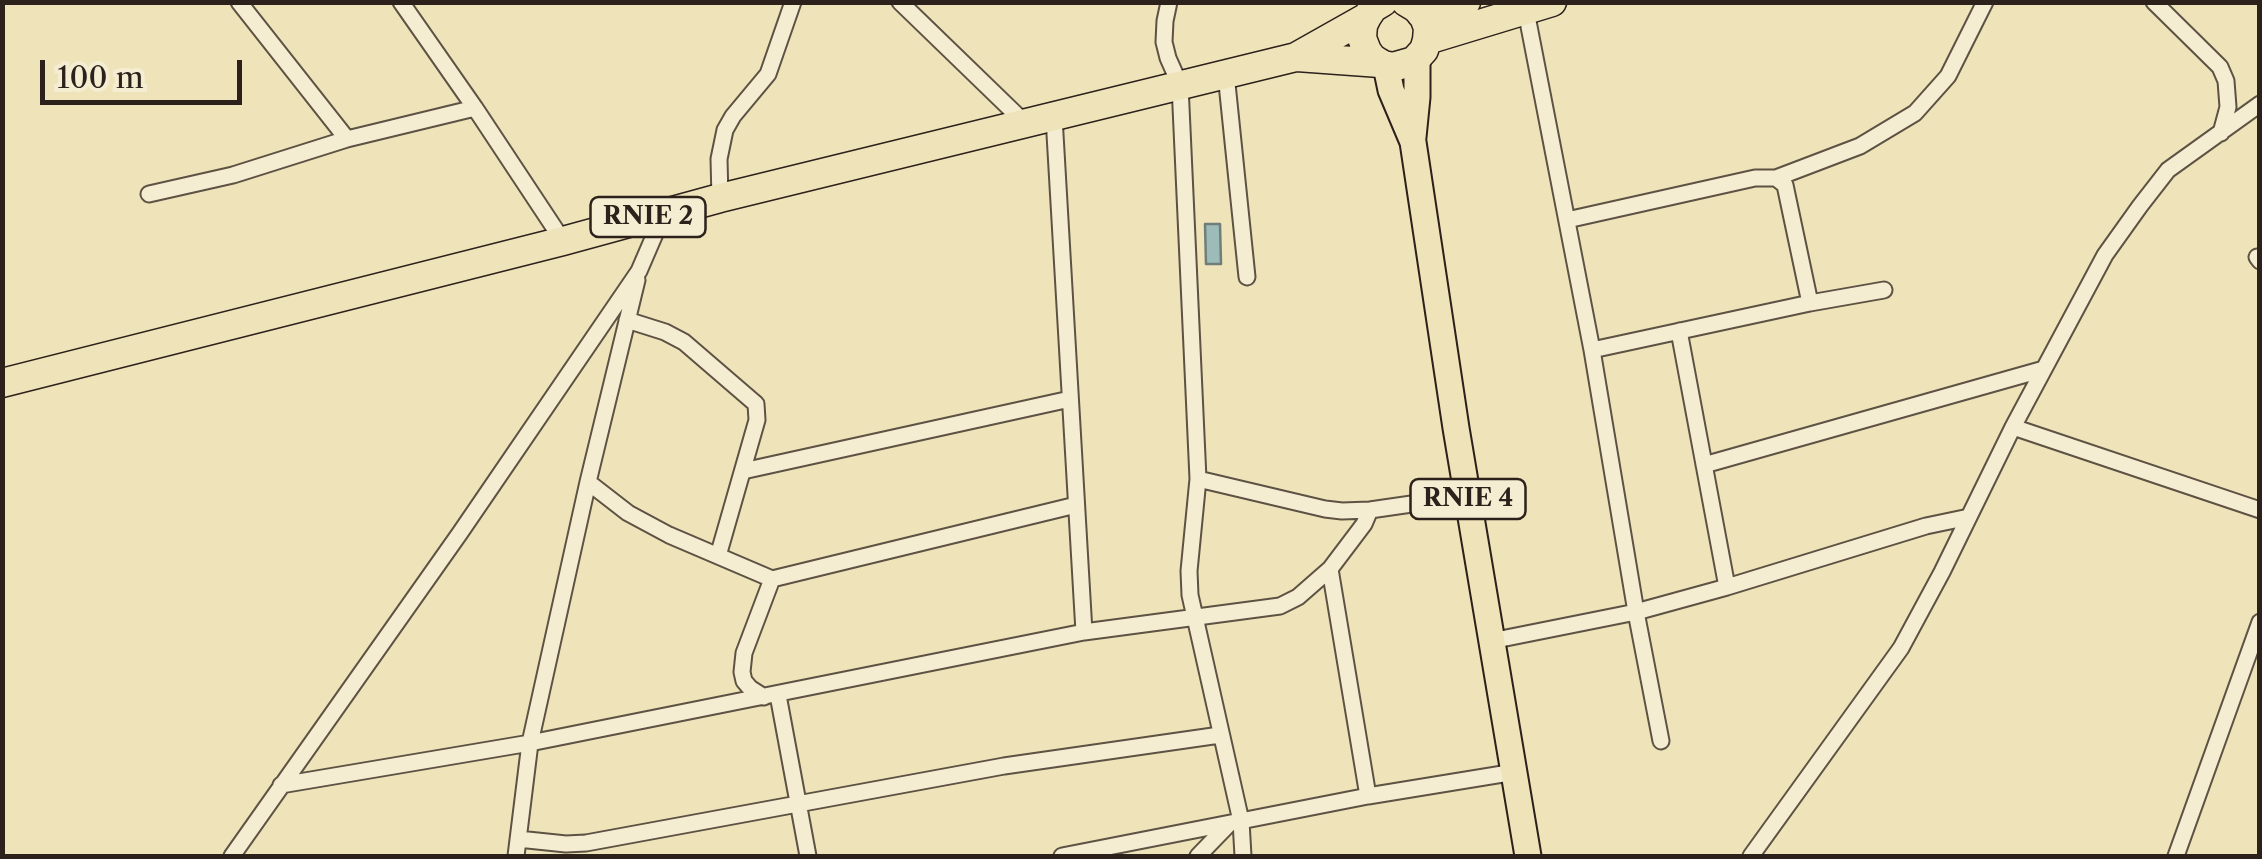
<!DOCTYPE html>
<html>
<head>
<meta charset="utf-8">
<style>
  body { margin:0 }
  #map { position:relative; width:2262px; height:859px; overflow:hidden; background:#efe3ba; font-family:"Libre Caslon Text",serif }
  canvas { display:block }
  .frame { position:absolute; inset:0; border:5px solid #2c211b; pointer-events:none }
  .scale { position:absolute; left:40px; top:60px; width:202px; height:45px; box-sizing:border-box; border:5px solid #2c211b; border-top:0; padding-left:12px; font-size:30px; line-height:35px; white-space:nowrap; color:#2c211b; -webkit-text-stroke:8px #f5edd2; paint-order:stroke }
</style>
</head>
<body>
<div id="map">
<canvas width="2262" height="859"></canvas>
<div class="frame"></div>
<div class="scale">100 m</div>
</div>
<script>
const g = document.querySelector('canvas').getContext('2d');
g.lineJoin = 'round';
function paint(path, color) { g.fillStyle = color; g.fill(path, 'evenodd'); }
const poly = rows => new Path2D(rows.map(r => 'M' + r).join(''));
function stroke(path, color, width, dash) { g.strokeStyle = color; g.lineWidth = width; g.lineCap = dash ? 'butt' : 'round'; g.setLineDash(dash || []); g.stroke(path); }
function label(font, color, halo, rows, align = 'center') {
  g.font = font + ' "Libre Caslon Text",serif'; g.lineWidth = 10; g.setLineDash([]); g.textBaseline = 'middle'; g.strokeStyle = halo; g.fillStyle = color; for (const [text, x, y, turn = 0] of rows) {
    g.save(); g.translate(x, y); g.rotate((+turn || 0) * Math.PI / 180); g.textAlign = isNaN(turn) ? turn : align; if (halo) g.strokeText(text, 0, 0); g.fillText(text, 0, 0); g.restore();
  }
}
const water = poly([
  [1205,224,1220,224,1221,264,1206,264,1205,224]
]);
paint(water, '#9dbcb9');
stroke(water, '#707e7a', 2.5);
const minor = poly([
  [239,2,347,139],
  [401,2,475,108,563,241],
  [900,2,1026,124],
  [1169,2,1165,21,1164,42,1168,58,1180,85,1198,479,1189,571,1190,595,1241,821,1243,856],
  [2154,2,2220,67,2226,81,2228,107,2221,133],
  [1526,11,1592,350,1636,612,1661,741],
  [1226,74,1247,277],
  [2260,104,2168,170,2140,206,2105,255,2013,427,2260,510],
  [1054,117,1084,632],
  [1776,178,1860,146,1915,113,1948,76,1985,2],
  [149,194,233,175,347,139,475,108],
  [720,198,719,159,725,130,733,116,768,74,793,2],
  [1567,220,1755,178,1776,178,1785,185,1810,303],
  [2257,257,2260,261],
  [627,320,665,332,684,342,756,404,757,420,718,556],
  [1679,331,1727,587],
  [1592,350,1810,303,1884,290],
  [1704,465,2044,369],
  [743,471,1070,399],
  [1198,479,1325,509,1342,511,1370,510,1467,496],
  [588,482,628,513,669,535,772,579,1076,505],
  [1330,569,1368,796],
  [1491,641,1636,612,1727,587,1926,526,1969,517],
  [778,695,808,856],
  [764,697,750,688,744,681,742,672,744,653,772,579],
  [281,785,530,743,1084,632,1280,606,1298,597,1330,569,1364,524,1370,510],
  [518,839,566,844,586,843,1004,766,1220,735],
  [232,856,460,533,639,271,664,213],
  [516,856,530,743,588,482,637,280],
  [1062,856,1368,796,1515,772],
  [1198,856,1228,825],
  [1751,856,1901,648,1942,572,2013,427],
  [2176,856,2260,622]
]);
const primary = poly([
  [1386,66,1391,90,1413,142,1456,428,1528,856],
  [1413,137,1417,97,1417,58]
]);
const trunk = poly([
  [1383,2,1373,8,1367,17,1363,25,1362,38,1367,51,1372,58,1383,65,1393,67,1414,61,1424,50,1427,40,1428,28,1424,17,1416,8,1406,2],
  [1421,14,1466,2],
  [1427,40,1552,2],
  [1297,57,1380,63],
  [2,383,563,241,720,198,1296,57,1367,17]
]);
stroke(minor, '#5d5243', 19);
stroke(primary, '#2c211b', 29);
stroke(trunk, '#2c211b', 31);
stroke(minor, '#f5edd2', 15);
stroke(primary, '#efe3ba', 25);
stroke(trunk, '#efe3ba', 28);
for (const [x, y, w] of [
  [648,217,115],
  [1468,499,115]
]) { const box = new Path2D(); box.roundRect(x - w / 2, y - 20, w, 40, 8); g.fillStyle = '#f5edd2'; g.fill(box); stroke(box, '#2c211b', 2.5); }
label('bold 25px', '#2c211b', null, [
  ["RNIE 2",648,217],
  ["RNIE 4",1468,499]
]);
</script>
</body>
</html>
